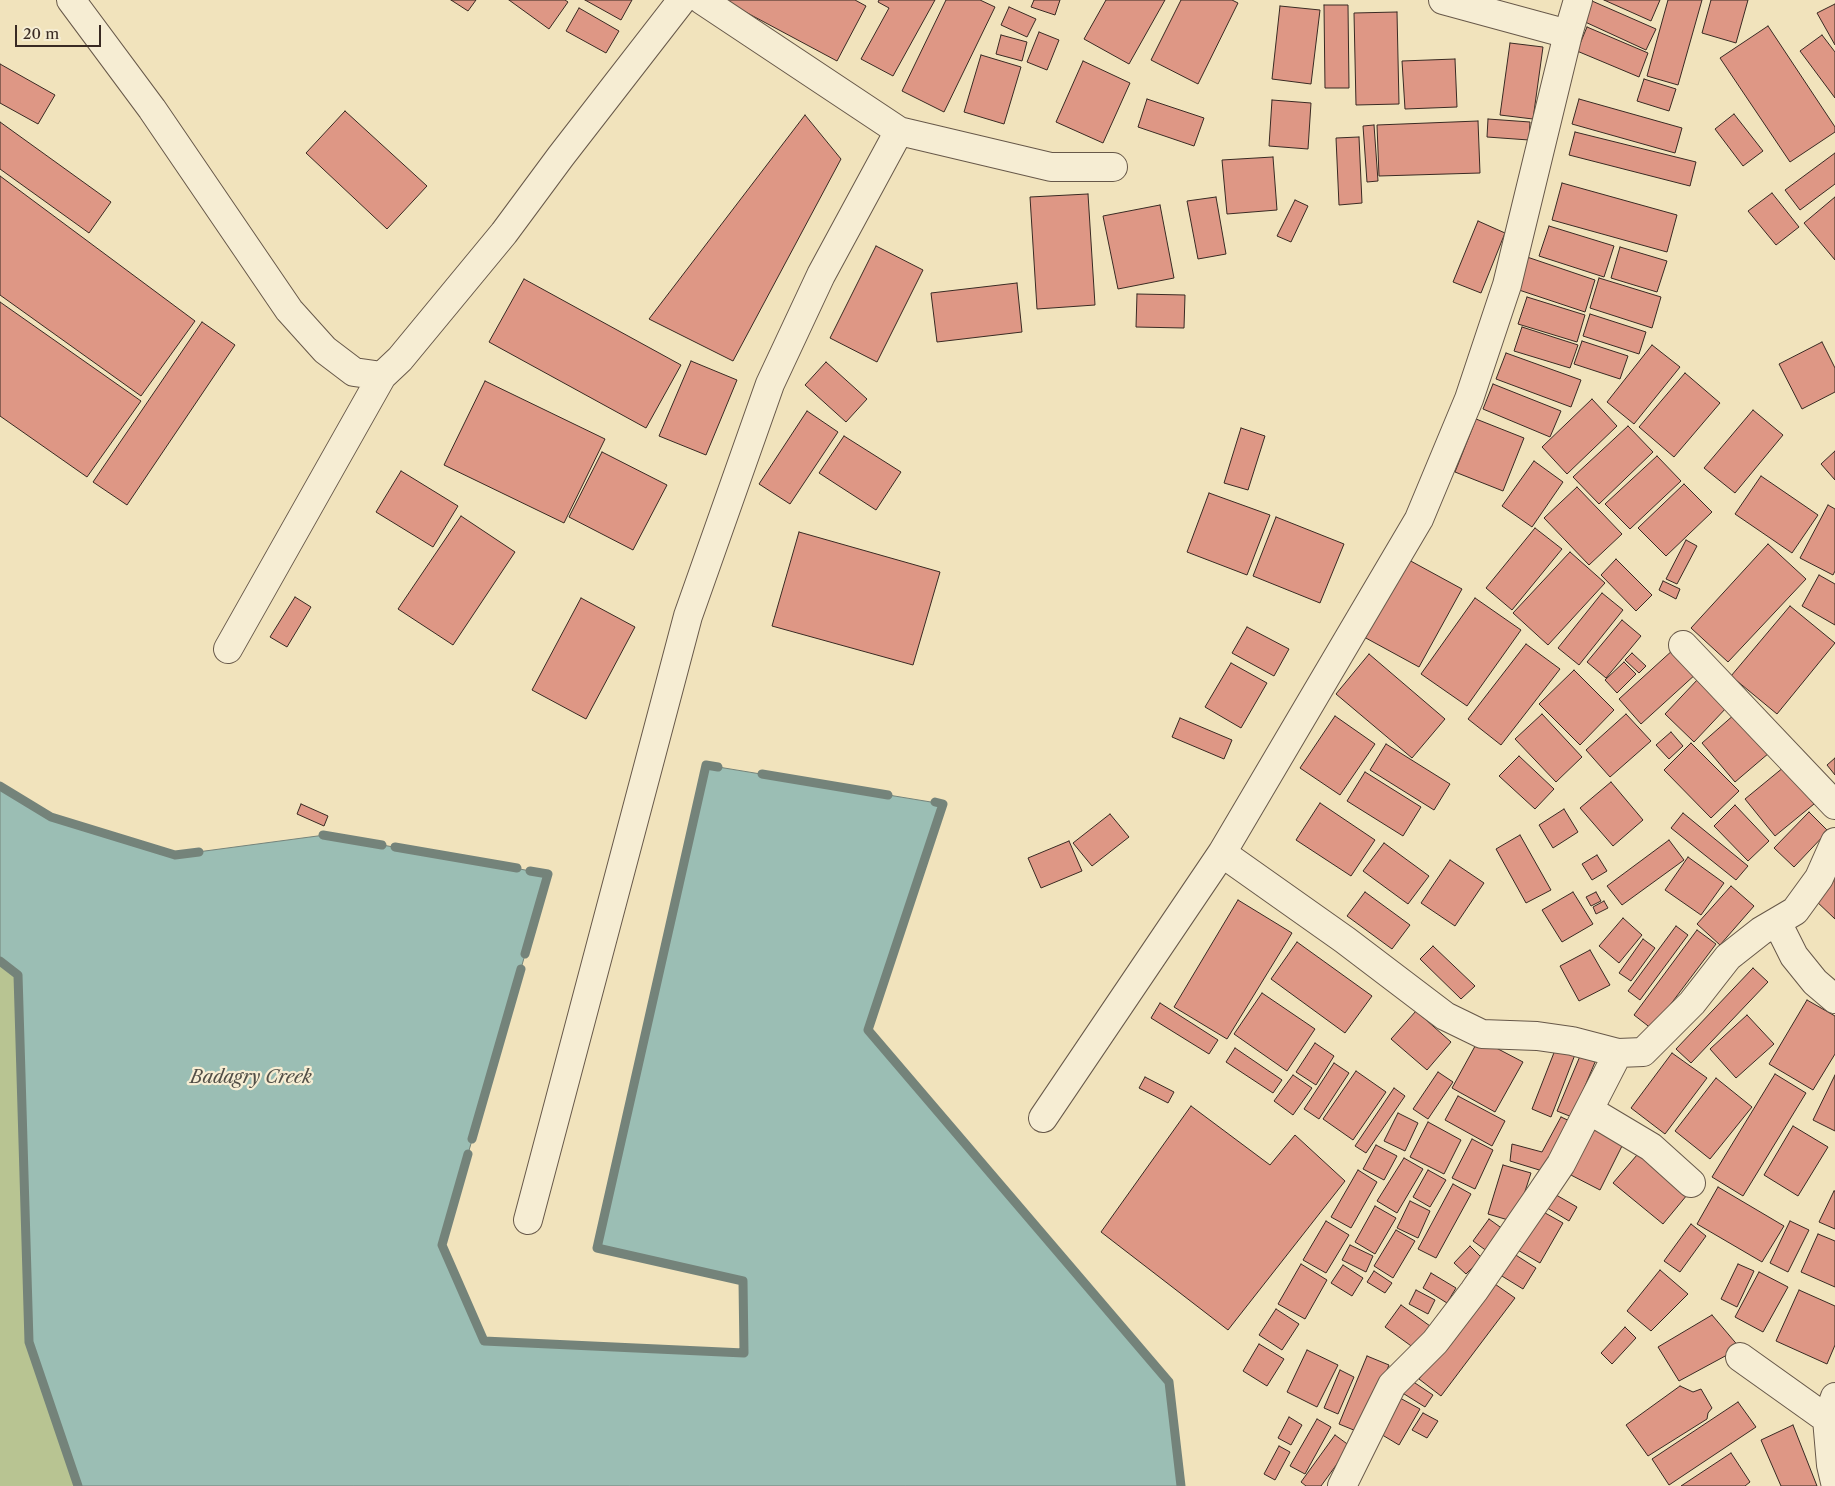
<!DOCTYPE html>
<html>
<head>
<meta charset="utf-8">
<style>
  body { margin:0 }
  #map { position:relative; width:1835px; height:1486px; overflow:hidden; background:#f1e3bc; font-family:"Libre Caslon Text",serif }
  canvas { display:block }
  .scale { position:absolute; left:15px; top:25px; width:86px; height:22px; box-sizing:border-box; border:2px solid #392a23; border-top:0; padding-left:6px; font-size:15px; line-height:18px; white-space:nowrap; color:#392a23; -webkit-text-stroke:4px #f6edd3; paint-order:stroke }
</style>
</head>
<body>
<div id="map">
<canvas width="1835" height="1486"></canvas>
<div class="scale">20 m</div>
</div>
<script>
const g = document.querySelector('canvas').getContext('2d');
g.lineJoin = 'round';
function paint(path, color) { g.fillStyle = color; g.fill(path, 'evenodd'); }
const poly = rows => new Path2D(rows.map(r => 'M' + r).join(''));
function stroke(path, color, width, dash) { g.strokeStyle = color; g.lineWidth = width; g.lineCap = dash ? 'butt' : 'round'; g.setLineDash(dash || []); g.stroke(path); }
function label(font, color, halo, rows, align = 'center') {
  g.font = font + ' "Libre Caslon Text",serif'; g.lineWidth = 4.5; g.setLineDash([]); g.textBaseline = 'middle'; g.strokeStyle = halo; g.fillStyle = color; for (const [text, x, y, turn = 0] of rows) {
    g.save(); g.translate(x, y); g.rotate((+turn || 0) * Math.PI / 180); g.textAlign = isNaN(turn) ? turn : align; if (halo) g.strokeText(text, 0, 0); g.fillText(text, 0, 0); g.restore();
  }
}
paint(poly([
  [0,961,18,975,29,1342,78,1486,0,1486]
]), '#b8c492');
const water = poly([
  [706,765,943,804,868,1030,1169,1382,1181,1486,78,1486,29,1342,18,975,0,961,0,786,51,817,175,855,325,835,548,874,442,1245,484,1341,744,1353,743,1281,597,1248,706,765]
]);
paint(water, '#9bbeb4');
stroke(water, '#74837a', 1);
stroke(poly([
  [762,774,888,795],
  [0,786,51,817,175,855,199,852],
  [935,802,943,804,868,1030,1169,1382,1181,1486],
  [323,835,382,845],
  [395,847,517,868],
  [525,954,548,874,530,871],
  [0,961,18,975,29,1342,78,1486],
  [472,1139,521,969],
  [468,1154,442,1245,484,1341,744,1353,743,1281,597,1248,706,765,718,767]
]), '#74837a', 9);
const building = poly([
  [451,0,476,0,468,11,451,0],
  [509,0,565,0,568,2,549,29,509,0],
  [585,0,632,0,621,20,585,0],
  [723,0,855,0,866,6,837,61,723,0],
  [879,0,935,0,893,76,861,59,889,8,878,2,879,0],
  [946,0,980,0,995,7,944,112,902,91,946,0],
  [1034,0,1060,0,1055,15,1031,7,1034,0],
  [1106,0,1165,0,1129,64,1084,39,1106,0],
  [1181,0,1232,0,1238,3,1198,84,1151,60,1181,0],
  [1604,0,1660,0,1651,21,1604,0],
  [1668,0,1702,0,1678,85,1647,76,1668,0],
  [1711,0,1748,0,1736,43,1702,33,1711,0],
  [1592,1,1656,29,1646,50,1583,21,1592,1],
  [1835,4,1835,45,1817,13,1835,4],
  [1324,5,1348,5,1349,88,1325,88,1324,5],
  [1280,6,1320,10,1311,84,1272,79,1280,6],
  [1009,7,1036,19,1027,37,1001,25,1009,7],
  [579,8,619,31,606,53,566,31,579,8],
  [1397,12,1399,104,1356,105,1354,13,1397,12],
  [1768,26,1835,127,1835,132,1790,162,1720,58,1768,26],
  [1587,27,1648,53,1639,77,1577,51,1587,27],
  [1039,32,1059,40,1047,70,1027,62,1039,32],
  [1001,35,1027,42,1022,61,996,54,1001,35],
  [1822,35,1835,52,1835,98,1800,51,1822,35],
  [1510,43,1543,47,1533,119,1500,115,1510,43],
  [981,55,1021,67,1004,124,964,112,981,55],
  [1455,59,1457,107,1405,109,1402,61,1455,59],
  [1083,61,1130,83,1103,143,1056,122,1083,61],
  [0,64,55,95,38,124,0,103,0,64],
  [1644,79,1676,89,1669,111,1637,101,1644,79],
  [1147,99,1204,118,1194,146,1138,127,1147,99],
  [1579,99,1682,128,1675,153,1572,124,1579,99],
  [1272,100,1311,103,1308,149,1269,146,1272,100],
  [345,111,427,186,387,229,306,153,345,111],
  [1734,114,1763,151,1743,166,1715,129,1734,114],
  [805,115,841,159,733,361,649,319,805,115],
  [1488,119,1530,122,1529,140,1487,137,1488,119],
  [1478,121,1480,173,1379,176,1377,125,1478,121],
  [0,122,111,202,89,233,0,169,0,122],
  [1374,125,1378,181,1367,182,1363,126,1374,125],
  [1575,132,1696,162,1690,186,1569,155,1575,132],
  [1359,137,1362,203,1339,205,1336,138,1359,137],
  [1835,153,1835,184,1800,210,1785,190,1835,153],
  [1273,157,1277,210,1227,214,1222,160,1273,157],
  [0,176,195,321,141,396,0,295,0,176],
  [1562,183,1677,215,1667,252,1552,220,1562,183],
  [1772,193,1799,227,1776,245,1748,211,1772,193],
  [1088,194,1095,305,1037,309,1030,197,1088,194],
  [1216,197,1226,254,1198,259,1187,201,1216,197],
  [1835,197,1835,260,1804,223,1835,197],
  [1295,200,1308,206,1291,242,1277,236,1295,200],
  [1160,205,1174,278,1118,289,1103,216,1160,205],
  [1478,221,1505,233,1481,293,1453,282,1478,221],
  [1549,226,1614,246,1604,277,1539,256,1549,226],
  [876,246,923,270,877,362,830,338,876,246],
  [1620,247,1667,261,1657,292,1611,278,1620,247],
  [1527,257,1595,280,1585,312,1516,289,1527,257],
  [1599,278,1661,297,1652,328,1590,308,1599,278],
  [524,279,681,365,646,428,489,342,524,279],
  [1017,283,1022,332,937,342,931,293,1017,283],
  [1137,294,1185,295,1184,328,1136,327,1137,294],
  [1527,297,1585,315,1577,342,1518,324,1527,297],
  [0,302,141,401,87,477,0,416,0,302],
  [1590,314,1646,332,1639,354,1583,336,1590,314],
  [202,322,235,345,127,505,93,482,202,322],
  [1522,327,1578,345,1570,368,1514,351,1522,327],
  [1582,341,1628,356,1620,379,1574,364,1582,341],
  [1822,342,1835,368,1835,392,1802,409,1779,364,1822,342],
  [1652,345,1680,367,1634,424,1607,402,1652,345],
  [1506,353,1581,380,1571,407,1496,379,1506,353],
  [691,361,737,380,706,455,659,436,691,361],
  [826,362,867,399,846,422,805,385,826,362],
  [1685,373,1720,403,1674,457,1639,427,1685,373],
  [485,381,605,439,564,523,444,465,485,381],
  [1493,384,1561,411,1550,437,1483,409,1493,384],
  [1592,399,1617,426,1567,474,1542,447,1592,399],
  [1753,410,1783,435,1735,493,1704,468,1753,410],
  [807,411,838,432,790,504,759,484,807,411],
  [1476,419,1524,438,1503,491,1455,472,1476,419],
  [1628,426,1653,452,1599,504,1573,477,1628,426],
  [1241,428,1265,436,1248,490,1224,483,1241,428],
  [844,436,901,472,876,510,819,473,844,436],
  [1835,451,1835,480,1821,464,1835,451],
  [602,452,667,485,633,550,569,517,602,452],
  [1657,456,1681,481,1630,529,1605,504,1657,456],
  [1534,461,1563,482,1532,527,1502,506,1534,461],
  [401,471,458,506,433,547,376,512,401,471],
  [1761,476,1818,515,1792,553,1735,514,1761,476],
  [1684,484,1712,512,1666,556,1638,528,1684,484],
  [1577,487,1622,534,1589,565,1544,518,1577,487],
  [1209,493,1270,515,1247,575,1187,552,1209,493],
  [1828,505,1835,509,1835,571,1833,575,1800,558,1828,505],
  [461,516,515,552,453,645,398,609,461,516],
  [1276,517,1344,544,1320,603,1253,576,1276,517],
  [1535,528,1562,549,1512,610,1486,588,1535,528],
  [799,532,940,572,913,665,772,626,799,532],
  [1686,540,1697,546,1677,584,1666,579,1686,540],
  [1768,544,1806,579,1728,662,1691,628,1768,544],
  [1570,552,1605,583,1548,645,1513,613,1570,552],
  [1407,559,1462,589,1419,667,1364,637,1407,559],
  [1616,559,1652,595,1636,611,1601,575,1616,559],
  [1819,575,1835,584,1835,625,1802,606,1819,575],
  [1663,581,1680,589,1676,599,1659,590,1663,581],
  [1602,593,1623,610,1579,665,1558,648,1602,593],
  [295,597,311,607,287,647,270,637,295,597],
  [581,598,635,627,586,719,532,690,581,598],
  [1475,598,1521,630,1467,706,1421,674,1475,598],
  [1790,606,1835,643,1777,714,1731,676,1790,606],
  [1622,620,1641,636,1606,678,1587,662,1622,620],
  [1247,627,1289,649,1274,676,1232,653,1247,627],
  [1526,644,1560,669,1501,745,1468,719,1526,644],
  [1674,649,1697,673,1641,724,1619,699,1674,649],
  [1632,653,1646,666,1639,673,1625,660,1632,653],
  [1369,654,1445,719,1412,758,1336,694,1369,654],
  [1624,662,1636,674,1617,693,1605,680,1624,662],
  [1231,663,1267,683,1241,728,1205,707,1231,663],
  [1574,670,1614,710,1580,745,1539,704,1574,670],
  [1699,678,1728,706,1694,742,1665,714,1699,678],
  [1542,714,1582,757,1556,782,1515,739,1542,714],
  [1626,714,1651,741,1610,777,1586,750,1626,714],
  [1735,714,1769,753,1735,782,1702,743,1735,714],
  [1335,716,1375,744,1340,795,1300,768,1335,716],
  [1180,718,1232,740,1224,759,1172,737,1180,718],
  [1671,732,1683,746,1669,759,1656,745,1671,732],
  [1691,743,1739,791,1711,818,1664,770,1691,743],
  [1386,744,1450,784,1434,810,1370,770,1386,744],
  [1519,756,1554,789,1535,809,1499,776,1519,756],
  [1835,758,1835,775,1827,765,1835,758],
  [1784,767,1814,804,1775,836,1745,799,1784,767],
  [1365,772,1421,807,1403,836,1347,801,1365,772],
  [1611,782,1643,820,1613,846,1580,808,1611,782],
  [1320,803,1375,840,1351,876,1296,840,1320,803],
  [301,804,328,816,324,826,297,814,301,804],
  [1735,805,1769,841,1748,861,1714,826,1735,805],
  [1564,809,1578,832,1553,848,1539,825,1564,809],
  [1809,812,1828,831,1794,867,1774,848,1809,812],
  [1683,813,1748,866,1736,880,1671,828,1683,813],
  [1110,814,1129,837,1092,866,1073,843,1110,814],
  [1520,835,1551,890,1526,903,1496,849,1520,835],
  [1669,840,1684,860,1622,905,1607,886,1669,840],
  [1069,841,1082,871,1041,888,1028,858,1069,841],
  [1384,843,1429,876,1408,904,1363,871,1384,843],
  [1597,855,1607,871,1592,880,1582,864,1597,855],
  [1688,857,1724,883,1701,915,1665,890,1688,857],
  [1450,860,1484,883,1455,926,1421,903,1450,860],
  [1835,878,1835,919,1814,899,1835,878],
  [1731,886,1754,906,1720,945,1697,924,1731,886],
  [1365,892,1410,925,1392,949,1347,916,1365,892],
  [1573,892,1593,924,1562,942,1542,910,1573,892],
  [1596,892,1601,901,1591,906,1586,897,1596,892],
  [1238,900,1292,933,1227,1039,1174,1007,1238,900],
  [1604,901,1608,908,1596,914,1593,907,1604,901],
  [1623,918,1642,935,1619,963,1599,946,1623,918],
  [1676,926,1688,935,1640,1000,1628,991,1676,926],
  [1697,930,1716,944,1652,1029,1634,1015,1697,930],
  [1643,939,1655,948,1631,981,1619,973,1643,939],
  [1297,942,1372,996,1345,1033,1271,979,1297,942],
  [1433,946,1475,986,1461,999,1420,959,1433,946],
  [1590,950,1610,985,1579,1001,1560,966,1590,950],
  [1753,968,1768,982,1691,1063,1676,1049,1753,968],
  [1262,993,1315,1029,1287,1071,1234,1034,1262,993],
  [1807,1000,1835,1016,1835,1054,1813,1090,1769,1064,1807,1000],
  [1160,1003,1218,1040,1209,1054,1151,1018,1160,1003],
  [1416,1011,1451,1042,1427,1070,1391,1039,1416,1011],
  [1747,1015,1774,1044,1736,1078,1710,1049,1747,1015],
  [1479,1039,1523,1062,1495,1112,1452,1088,1479,1039],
  [1315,1043,1334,1056,1316,1085,1296,1072,1315,1043],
  [1557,1045,1576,1052,1551,1117,1532,1109,1557,1045],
  [1235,1048,1282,1080,1273,1093,1226,1062,1235,1048],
  [1583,1049,1598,1055,1572,1117,1557,1111,1583,1049],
  [1672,1053,1707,1078,1665,1134,1631,1108,1672,1053],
  [1334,1063,1349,1073,1319,1119,1304,1109,1334,1063],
  [1356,1071,1386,1092,1353,1140,1323,1119,1356,1071],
  [1438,1072,1453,1082,1428,1119,1413,1109,1438,1072],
  [1775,1074,1806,1093,1743,1196,1712,1177,1775,1074],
  [1293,1075,1312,1088,1293,1115,1274,1101,1293,1075],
  [1835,1075,1835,1131,1813,1120,1835,1075],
  [1145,1077,1174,1092,1168,1103,1139,1088,1145,1077],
  [1716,1078,1752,1107,1710,1159,1675,1131,1716,1078],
  [1394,1088,1405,1096,1366,1153,1355,1146,1394,1088],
  [1458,1096,1505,1121,1492,1146,1445,1120,1458,1096],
  [1191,1106,1270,1165,1295,1135,1345,1181,1228,1330,1101,1232,1191,1106],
  [1398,1113,1418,1123,1405,1151,1384,1141,1398,1113],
  [1561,1117,1574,1123,1549,1173,1510,1161,1512,1144,1542,1152,1561,1117],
  [1428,1122,1461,1140,1444,1174,1410,1157,1428,1122],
  [1592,1122,1626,1138,1600,1190,1567,1173,1592,1122],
  [1793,1126,1828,1147,1798,1196,1764,1175,1793,1126],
  [1472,1139,1493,1150,1475,1189,1452,1178,1472,1139],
  [1376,1145,1397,1156,1384,1180,1363,1169,1376,1145],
  [1643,1148,1692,1189,1663,1224,1613,1183,1643,1148],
  [1404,1158,1423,1169,1397,1213,1377,1201,1404,1158],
  [1503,1165,1531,1173,1515,1222,1488,1214,1503,1165],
  [1358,1170,1377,1182,1351,1228,1331,1217,1358,1170],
  [1428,1170,1446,1180,1430,1207,1413,1197,1428,1170],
  [1453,1184,1471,1194,1436,1258,1418,1249,1453,1184],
  [1718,1187,1784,1226,1762,1262,1697,1224,1718,1187],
  [1834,1191,1835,1191,1835,1229,1819,1222,1834,1191],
  [1551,1192,1577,1207,1569,1221,1544,1206,1551,1192],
  [1410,1201,1430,1211,1418,1238,1397,1228,1410,1201],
  [1375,1206,1396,1218,1375,1254,1355,1242,1375,1206],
  [1538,1209,1563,1223,1540,1263,1516,1249,1538,1209],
  [1489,1219,1507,1232,1491,1254,1473,1241,1489,1219],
  [1326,1221,1349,1235,1326,1273,1303,1260,1326,1221],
  [1790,1221,1809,1230,1788,1272,1770,1263,1790,1221],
  [1691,1224,1706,1236,1680,1272,1664,1261,1691,1224],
  [1396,1230,1415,1241,1393,1278,1374,1266,1396,1230],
  [1818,1234,1835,1241,1835,1287,1801,1272,1818,1234],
  [1350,1245,1373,1256,1366,1272,1342,1260,1350,1245],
  [1470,1246,1482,1258,1466,1274,1454,1263,1470,1246],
  [1511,1252,1536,1268,1523,1289,1497,1273,1511,1252],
  [1301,1264,1327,1280,1305,1319,1278,1304,1301,1264],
  [1738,1264,1754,1271,1737,1307,1721,1299,1738,1264],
  [1343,1265,1363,1278,1352,1296,1331,1283,1343,1265],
  [1660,1270,1688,1294,1651,1331,1627,1311,1660,1270],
  [1374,1271,1392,1283,1385,1293,1367,1282,1374,1271],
  [1759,1272,1788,1287,1763,1332,1735,1317,1759,1272],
  [1431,1273,1456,1288,1447,1303,1423,1288,1431,1273],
  [1492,1282,1515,1298,1441,1396,1419,1379,1492,1282],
  [1416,1290,1435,1300,1428,1314,1409,1304,1416,1290],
  [1799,1290,1835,1306,1835,1345,1827,1364,1776,1341,1799,1290],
  [1401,1305,1430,1326,1414,1348,1385,1327,1401,1305],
  [1276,1309,1299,1324,1282,1350,1259,1335,1276,1309],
  [1712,1315,1740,1348,1679,1381,1658,1347,1712,1315],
  [1625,1327,1636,1338,1612,1364,1601,1353,1625,1327],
  [1259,1344,1284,1359,1267,1386,1243,1371,1259,1344],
  [1307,1350,1338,1365,1317,1407,1287,1392,1307,1350],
  [1367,1356,1389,1365,1361,1433,1339,1424,1367,1356],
  [1340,1370,1354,1377,1338,1414,1324,1408,1340,1370],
  [1409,1379,1433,1395,1425,1407,1401,1392,1409,1379],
  [1680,1386,1693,1392,1701,1389,1712,1408,1708,1413,1707,1419,1648,1456,1626,1425,1680,1386],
  [1400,1398,1420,1409,1399,1445,1379,1433,1400,1398],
  [1738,1402,1756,1427,1669,1485,1652,1459,1738,1402],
  [1423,1413,1438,1421,1427,1438,1412,1430,1423,1413],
  [1289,1417,1302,1425,1291,1445,1278,1438,1289,1417],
  [1317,1419,1331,1427,1305,1474,1290,1466,1317,1419],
  [1793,1425,1817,1486,1781,1486,1761,1440,1793,1425],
  [1335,1435,1350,1446,1321,1486,1306,1486,1301,1482,1335,1435],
  [1279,1446,1290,1452,1275,1480,1264,1474,1279,1446],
  [1731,1453,1750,1482,1745,1486,1681,1486,1731,1453]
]);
paint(building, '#de9785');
stroke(building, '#392a23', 1);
const minor = poly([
  [71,0,152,109,289,310,325,350,354,372,382,376],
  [702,0,899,131,1051,167,1113,167],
  [1443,0,1568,34],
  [1683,645,1835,805],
  [228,649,382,376,400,359,504,233,561,156,682,0],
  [1222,853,1345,940,1445,1016,1482,1034,1537,1036,1572,1041,1618,1053,1643,1052,1692,1003,1728,957,1761,931,1795,911,1819,878,1835,842],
  [1777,922,1794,956,1815,982,1835,999],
  [1589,1110,1651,1147,1691,1183],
  [1043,1118,1222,853,1419,519,1469,399,1507,285,1568,34,1578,0],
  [528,1220,688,616,770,384,821,275,899,131],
  [1740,1357,1827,1419],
  [1835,1397,1827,1419,1831,1465,1835,1482],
  [1342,1486,1392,1385,1435,1342,1474,1291,1538,1198,1561,1164,1618,1053]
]);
stroke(minor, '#675849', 30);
stroke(minor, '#f6edd3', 28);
label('italic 18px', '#524f47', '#f6edd3', [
  ["Badagry Creek",251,1078]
]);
</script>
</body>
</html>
